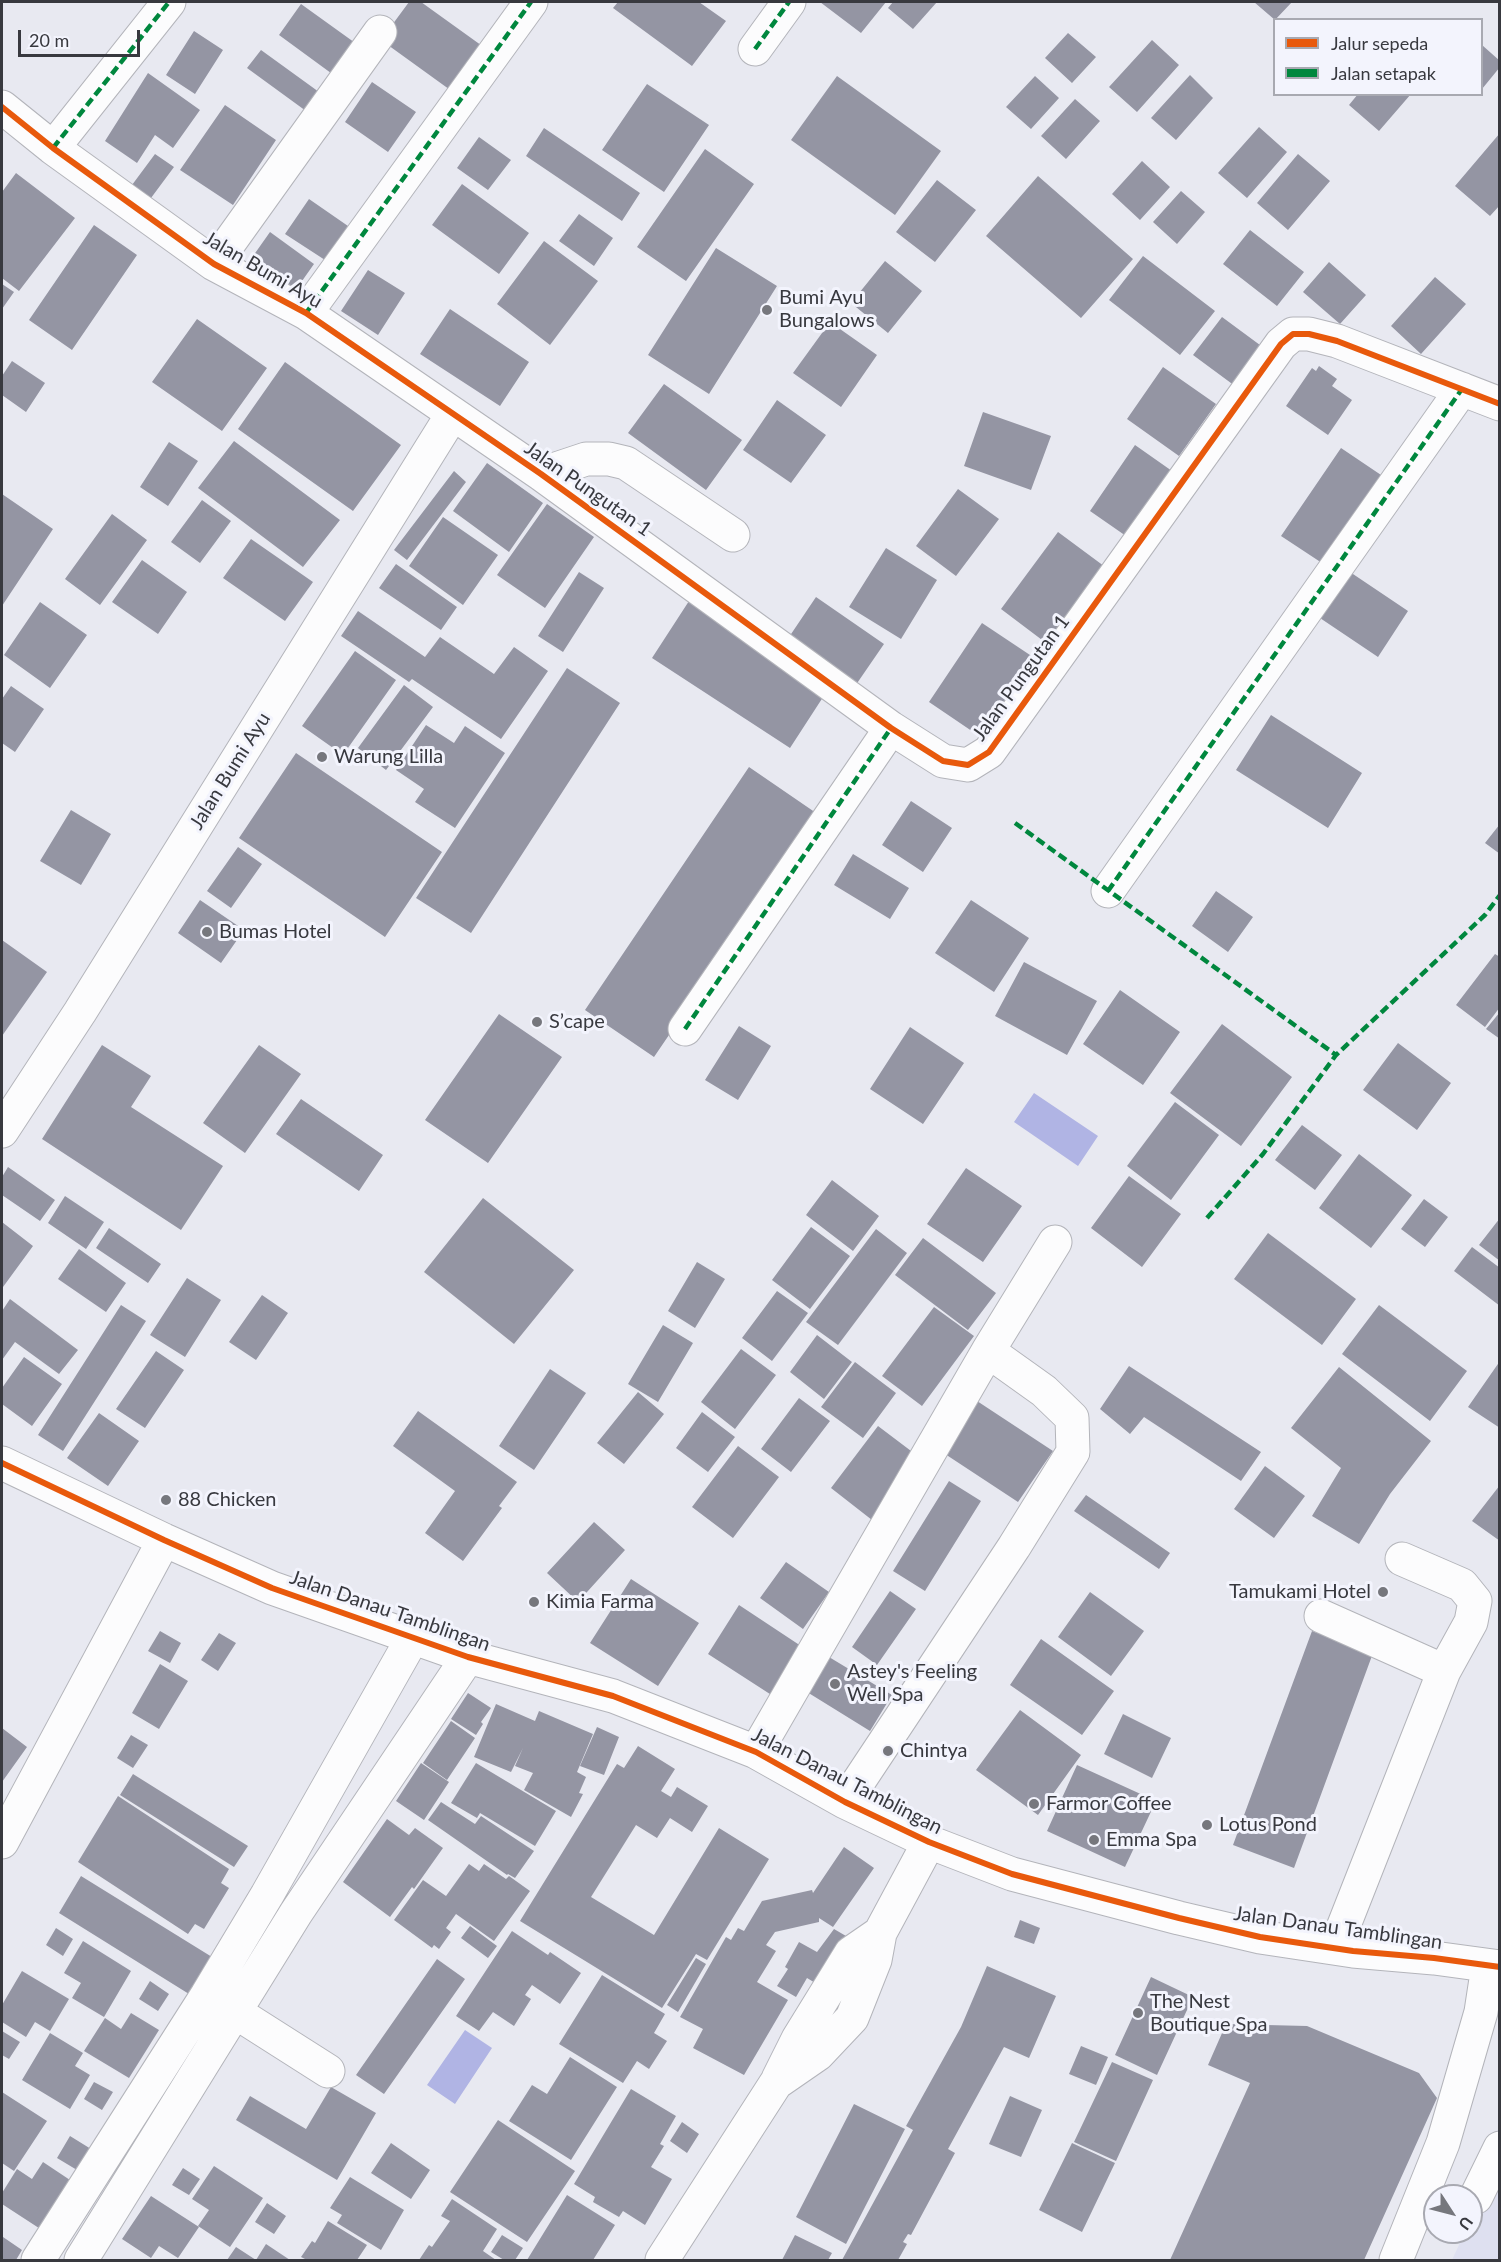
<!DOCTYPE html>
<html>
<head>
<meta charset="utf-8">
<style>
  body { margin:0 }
  #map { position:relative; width:1501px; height:2262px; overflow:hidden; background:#e8e9f1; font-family:Lato,sans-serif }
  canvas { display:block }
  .frame { position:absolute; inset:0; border:3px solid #38393f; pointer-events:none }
  .legend { position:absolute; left:1273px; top:18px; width:210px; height:78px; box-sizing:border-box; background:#f3f4fd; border:2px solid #a8a9b1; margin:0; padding:8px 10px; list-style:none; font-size:18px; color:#38393f }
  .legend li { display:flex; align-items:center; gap:12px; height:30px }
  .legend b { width:30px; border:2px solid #a8a9b1 }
  .north { position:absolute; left:1423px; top:2184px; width:60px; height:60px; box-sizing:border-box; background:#f3f4fd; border:2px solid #a8a9b1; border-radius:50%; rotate:126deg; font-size:16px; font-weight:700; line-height:24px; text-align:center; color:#38393f }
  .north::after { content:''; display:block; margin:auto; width:21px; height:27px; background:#76777d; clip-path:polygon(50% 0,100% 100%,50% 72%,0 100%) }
  .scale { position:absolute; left:18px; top:30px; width:122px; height:27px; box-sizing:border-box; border:3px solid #38393f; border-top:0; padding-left:8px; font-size:18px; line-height:21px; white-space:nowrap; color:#38393f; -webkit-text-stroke:4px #f3f4fd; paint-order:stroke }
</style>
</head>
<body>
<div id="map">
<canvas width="1501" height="2262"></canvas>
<div class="frame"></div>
<ul class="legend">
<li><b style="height:8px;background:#e8590c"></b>Jalur sepeda</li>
<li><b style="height:8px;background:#00873e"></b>Jalan setapak</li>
</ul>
<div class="north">U</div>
<div class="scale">20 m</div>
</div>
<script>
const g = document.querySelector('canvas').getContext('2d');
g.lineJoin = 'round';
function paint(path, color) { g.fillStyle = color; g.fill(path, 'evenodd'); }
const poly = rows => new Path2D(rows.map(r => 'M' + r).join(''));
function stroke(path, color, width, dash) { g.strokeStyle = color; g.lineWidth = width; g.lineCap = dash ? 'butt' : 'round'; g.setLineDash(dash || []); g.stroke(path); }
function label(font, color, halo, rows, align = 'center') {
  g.font = font + ' Lato,sans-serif'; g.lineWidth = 6; g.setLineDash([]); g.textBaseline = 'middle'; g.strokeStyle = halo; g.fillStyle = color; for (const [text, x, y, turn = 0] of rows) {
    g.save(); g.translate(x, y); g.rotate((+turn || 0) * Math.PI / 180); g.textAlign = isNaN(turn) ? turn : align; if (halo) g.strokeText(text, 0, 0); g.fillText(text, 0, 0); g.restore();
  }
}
paint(poly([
  [1499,2161,1499,2260,1452,2260,1465,2232,1471,2232,1471,2221]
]), '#dee0f0');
paint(poly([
  [1034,1093,1098,1136,1078,1166,1014,1122],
  [465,2030,492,2048,455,2104,427,2085]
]), '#b0b4e4');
paint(poly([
  [409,2,421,2,485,48,453,92,381,40],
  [618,2,699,2,726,21,692,66,613,8],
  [820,2,886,2,861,33],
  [893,2,937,2,913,29,888,8],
  [1254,2,1292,2,1275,20],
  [301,4,358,45,335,76,279,35],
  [194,31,223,50,195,94,166,75],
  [1068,33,1096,57,1072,83,1045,58],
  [1152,40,1179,65,1137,112,1109,87],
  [1482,45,1500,61,1500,67,1482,89],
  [261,50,319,92,306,111,247,68],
  [148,73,200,110,173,148,155,135,137,163,105,141],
  [1190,75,1213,98,1176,140,1151,118],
  [837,76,941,151,895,215,791,140],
  [1035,76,1059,98,1031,129,1006,107],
  [372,82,416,112,388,152,345,122],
  [647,84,709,125,664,192,602,150],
  [1358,94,1411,94,1379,131,1349,105],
  [1075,99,1100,121,1066,159,1041,136],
  [225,105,276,140,233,205,180,170],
  [1259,127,1287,152,1247,198,1218,173],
  [544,128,640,193,622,221,526,156],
  [1500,133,1500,205,1490,216,1455,186],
  [479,137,511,160,488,190,457,168],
  [705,149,754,184,686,281,637,247],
  [155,154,174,167,151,198,132,185],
  [1298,154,1330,181,1288,230,1257,203],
  [1142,161,1170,187,1140,220,1112,194],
  [16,173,75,218,19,291,2,278,2,192],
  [1038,176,1133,259,1081,318,986,236],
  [937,180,976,210,935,262,896,232],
  [462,184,529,233,499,274,432,225],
  [1181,191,1205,212,1177,244,1153,222],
  [309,199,348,226,325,260,285,234],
  [579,214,613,238,594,266,559,241],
  [94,225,137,255,72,350,29,320],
  [1250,230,1304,272,1277,306,1223,264],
  [270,232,314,264,290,298,246,266],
  [544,241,598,281,550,345,497,304],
  [716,248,777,286,709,394,648,355],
  [1143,256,1215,311,1180,355,1109,300],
  [885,261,922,291,888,333,851,303],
  [1329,262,1366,295,1340,324,1303,292],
  [368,270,405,293,378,335,341,311],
  [1435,277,1466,304,1421,354,1391,326],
  [2,284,14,292,2,309],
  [450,309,529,362,500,406,420,354],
  [1222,317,1264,348,1235,386,1193,355],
  [197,319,267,368,222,431,152,382],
  [830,322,877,355,841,407,793,373],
  [12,361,45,383,26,412,2,395,2,376],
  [285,362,401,445,353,511,238,429],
  [1319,366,1337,379,1332,386,1352,400,1328,435,1286,406,1312,368,1316,371],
  [1163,367,1216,404,1179,456,1127,419],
  [664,384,742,440,706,490,628,433],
  [777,400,826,435,791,483,743,450],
  [983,412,1051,436,1031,490,964,466],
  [234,441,340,520,303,567,198,488],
  [169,442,198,461,168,506,140,487],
  [1135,445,1172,471,1126,536,1090,511],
  [1341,448,1384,477,1325,565,1281,536],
  [487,463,543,503,509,552,453,511],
  [454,471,466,482,407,560,394,550],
  [958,489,999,519,956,576,916,546],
  [2,494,53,529,2,606],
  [202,500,231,521,200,563,171,542],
  [547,504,594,537,545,608,497,575],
  [112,514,147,540,100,605,65,579],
  [443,517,498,555,463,605,409,566],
  [1058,532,1112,572,1054,649,1001,609],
  [251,539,313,582,285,621,223,578],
  [886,548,937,580,901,639,849,607],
  [142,560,187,592,158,634,112,602],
  [396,564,457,607,441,630,379,588],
  [1347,570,1408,611,1378,657,1317,616],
  [579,572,604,588,563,652,538,636],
  [816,597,884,644,851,692,783,646],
  [689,601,827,691,790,748,652,658],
  [40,602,87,635,50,688,4,655],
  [358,611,425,657,440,637,494,674,514,647,548,671,501,739,412,679,409,682,341,636],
  [982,623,1042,663,988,742,929,702],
  [355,651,396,680,343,755,302,726],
  [567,668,620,703,471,933,416,898],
  [404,685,433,707,386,770,358,748],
  [11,686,44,709,15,752,2,743,2,699],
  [1271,715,1362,773,1328,828,1236,770],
  [426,725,454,743,465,726,505,753,455,828,415,802,424,789,396,770],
  [296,753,442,852,385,937,239,838],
  [749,767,819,815,654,1057,585,1010],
  [911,801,952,828,923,872,882,845],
  [71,810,111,834,81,885,40,861],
  [1500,824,1500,854,1485,843],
  [238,847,262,864,231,908,207,891],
  [853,854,909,888,890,919,834,885],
  [1216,891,1253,917,1228,952,1192,926],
  [200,900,244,930,221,963,178,933],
  [971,900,1029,938,994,992,935,953],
  [2,940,47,972,2,1036],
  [1495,954,1500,957,1500,1007,1485,1027,1456,1005],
  [1024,962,1097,1001,1067,1055,995,1016],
  [1120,990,1180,1032,1143,1085,1083,1044],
  [1500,1012,1500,1039,1486,1029],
  [499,1014,562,1057,488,1163,425,1120],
  [1222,1024,1292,1077,1241,1146,1170,1093],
  [739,1026,771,1046,738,1100,705,1080],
  [910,1027,964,1063,923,1124,870,1089],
  [1398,1043,1451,1083,1417,1130,1363,1090],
  [102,1045,151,1076,131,1107,223,1166,181,1230,42,1139],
  [259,1045,301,1074,245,1153,203,1123],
  [301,1099,383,1155,359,1191,276,1134],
  [1175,1102,1219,1135,1171,1200,1127,1166],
  [1302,1125,1342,1155,1315,1190,1275,1160],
  [1359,1154,1412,1195,1371,1248,1319,1208],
  [8,1167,55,1200,40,1221,2,1195,2,1177],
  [966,1168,1022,1206,983,1262,927,1224],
  [1129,1176,1181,1214,1142,1267,1091,1228],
  [832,1180,879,1216,853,1251,806,1215],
  [65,1196,104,1222,86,1249,48,1223],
  [483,1198,574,1270,514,1344,424,1272],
  [1424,1199,1448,1217,1425,1247,1401,1229],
  [1500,1218,1500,1261,1479,1245],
  [2,1222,33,1246,3,1287,2,1285],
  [811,1227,850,1256,810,1309,772,1280],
  [109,1228,161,1264,148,1283,96,1248],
  [876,1229,907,1253,838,1345,806,1322],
  [1268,1233,1356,1299,1322,1345,1234,1279],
  [923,1238,996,1293,968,1330,895,1275],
  [1472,1247,1500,1268,1500,1306,1454,1271],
  [79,1249,126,1283,106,1312,58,1279],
  [697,1262,725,1279,695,1328,668,1311],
  [187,1278,221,1300,185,1357,150,1335],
  [777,1291,808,1313,772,1361,742,1338],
  [262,1295,288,1313,256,1360,229,1342],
  [10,1299,78,1350,59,1374,15,1342,2,1360,2,1311],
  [121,1305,146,1321,63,1451,38,1435],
  [1379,1305,1467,1371,1430,1421,1342,1354],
  [934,1307,974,1336,922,1406,882,1376],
  [663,1325,693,1343,658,1402,628,1384],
  [817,1335,852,1362,824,1399,790,1372],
  [741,1349,776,1375,735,1429,701,1402],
  [156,1351,184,1370,145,1428,116,1409],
  [24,1357,62,1384,32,1426,2,1404,2,1388],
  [1500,1361,1500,1428,1468,1407],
  [855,1362,896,1393,863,1438,821,1407],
  [1129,1366,1261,1452,1241,1481,1144,1417,1130,1434,1100,1409],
  [1339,1367,1431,1441,1390,1494,1359,1544,1312,1516,1341,1468,1291,1428],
  [550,1369,586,1393,534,1470,499,1446],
  [638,1392,664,1414,624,1464,597,1443],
  [799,1398,830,1421,791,1472,761,1449],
  [977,1401,1053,1451,1018,1502,942,1452],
  [418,1411,517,1482,499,1506,502,1508,463,1561,425,1533,455,1491,393,1446],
  [702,1412,735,1437,708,1472,676,1448],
  [99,1413,139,1441,108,1486,67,1458],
  [878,1426,919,1457,872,1520,831,1488],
  [738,1446,779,1477,733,1538,692,1507],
  [1265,1466,1305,1496,1274,1538,1234,1509],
  [949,1481,981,1501,925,1591,893,1571],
  [1500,1485,1500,1541,1472,1521],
  [1086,1495,1170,1553,1159,1569,1074,1511],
  [594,1522,625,1550,578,1602,547,1573],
  [786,1562,829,1592,803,1629,760,1598],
  [631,1579,699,1623,658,1686,590,1643],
  [890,1591,916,1609,877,1665,852,1647],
  [1090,1592,1144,1631,1111,1676,1058,1637],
  [739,1605,804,1648,773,1696,708,1654],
  [160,1631,181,1643,170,1663,148,1651],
  [1312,1631,1373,1653,1294,1868,1233,1845],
  [219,1633,236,1643,218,1671,201,1660],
  [1041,1639,1114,1691,1082,1735,1010,1685],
  [829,1657,892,1695,870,1731,807,1692],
  [160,1664,188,1681,159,1729,132,1713],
  [468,1693,491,1708,481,1722,483,1724,476,1735,451,1719],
  [496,1704,535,1721,539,1711,593,1734,577,1772,586,1777,579,1793,583,1794,571,1817,524,1790,533,1773,515,1766,523,1748,511,1772,474,1757],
  [1020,1710,1081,1755,1038,1815,976,1770],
  [1123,1714,1171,1738,1152,1778,1104,1754],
  [451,1721,475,1738,447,1780,423,1763],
  [597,1727,619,1737,604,1775,580,1766],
  [2,1728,27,1747,2,1782],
  [131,1735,148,1745,133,1768,117,1758],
  [638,1746,675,1769,661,1791,671,1797,677,1787,708,1806,692,1832,670,1818,657,1838,636,1825,591,1897,654,1935,719,1828,769,1859,707,1960,696,1954,662,2008,520,1921,617,1764,624,1768],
  [421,1763,449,1782,424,1820,396,1801],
  [476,1763,556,1811,535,1846,480,1813,477,1818,451,1803],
  [1077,1765,1156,1801,1125,1867,1047,1831],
  [133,1774,248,1846,234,1867,120,1795],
  [118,1796,229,1869,221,1883,229,1888,204,1929,195,1924,188,1934,78,1862],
  [441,1802,475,1824,481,1816,534,1851,515,1878,508,1874,507,1875,428,1820],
  [387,1819,409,1835,415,1828,443,1848,414,1889,412,1887,390,1917,343,1882],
  [844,1847,874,1868,833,1927,819,1918,819,1922,775,1932,766,1945,776,1951,757,1982,788,2000,744,2075,693,2048,703,2029,680,2017,726,1937,731,1940,738,1928,744,1931,762,1901,812,1890,813,1893],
  [469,1864,479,1871,484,1864,506,1879,509,1876,530,1891,494,1941,456,1914,446,1928,451,1932,439,1949,434,1945,432,1948,394,1920,423,1880,446,1896],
  [81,1876,212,1957,189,1994,59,1913],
  [1020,1920,1040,1928,1034,1944,1014,1937],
  [470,1926,497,1946,488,1958,461,1938],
  [56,1928,73,1939,63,1956,46,1945],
  [834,1929,846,1936,838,1963,822,1987,807,1978,796,1997,777,1986,788,1969,785,1967,799,1942,817,1952],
  [512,1931,548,1955,550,1952,581,1973,560,2004,532,1985,525,1995,531,1999,514,2026,493,2012,479,2031,456,2016],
  [83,1941,131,1971,104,2017,72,1998,81,1983,64,1973],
  [696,1958,706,1964,678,2012,667,2005],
  [437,1959,465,1979,384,2094,356,2075],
  [987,1966,1056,1996,1029,2058,1004,2047,948,2149,955,2153,911,2235,908,2234,903,2242,907,2244,898,2260,842,2260,913,2130,906,2126,961,2027],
  [22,1971,69,1999,50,2031,35,2022,26,2037,2,2022,2,2005],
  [602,1975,665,2014,654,2033,667,2041,649,2069,637,2061,623,2083,559,2044],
  [1151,1977,1193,1997,1157,2075,1115,2055],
  [150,1981,169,1994,158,2011,139,1999],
  [131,2013,159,2030,129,2078,84,2051,105,2018,121,2029],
  [1226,2024,1307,2026,1419,2073,1437,2098,1364,2260,1170,2260,1250,2083,1208,2065],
  [2,2031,20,2042,9,2059,2,2055],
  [50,2033,83,2053,75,2066,90,2075,70,2109,22,2080],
  [1081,2046,1108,2057,1096,2085,1069,2074],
  [570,2057,617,2087,571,2160,509,2121,532,2085,547,2094],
  [1112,2062,1153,2080,1116,2161,1074,2142],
  [94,2082,113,2092,102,2110,84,2099],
  [331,2087,376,2113,337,2180,236,2120,250,2096,306,2129],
  [631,2089,676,2116,660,2144,664,2146,651,2167,672,2179,645,2225,623,2211,619,2217,593,2202,595,2197,574,2184],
  [2,2092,47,2121,14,2171,2,2163],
  [1010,2096,1042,2110,1021,2157,989,2144],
  [854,2104,905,2129,846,2244,796,2217],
  [498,2120,575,2171,527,2242,450,2192],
  [682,2122,699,2134,687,2153,670,2141],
  [70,2136,91,2149,77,2170,57,2158],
  [391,2143,430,2170,411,2199,371,2173],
  [1072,2143,1115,2163,1082,2232,1039,2210],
  [43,2162,76,2184,45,2232,2,2204,2,2193,17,2169,32,2179],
  [214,2166,263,2198,230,2247,198,2226,209,2210,192,2199],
  [183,2168,200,2179,189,2195,172,2185],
  [350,2177,404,2210,381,2250,337,2223,342,2215,330,2208],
  [567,2195,615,2225,593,2260,527,2260],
  [151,2196,199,2227,178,2258,159,2246,151,2258,122,2239],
  [452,2199,497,2229,483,2251,496,2260,419,2260,429,2245,432,2247,450,2221,441,2216],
  [267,2203,286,2216,274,2234,255,2222],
  [328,2221,367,2245,357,2260,304,2260,305,2259,301,2257,312,2241,315,2243],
  [502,2235,523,2248,515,2260,504,2260,491,2252],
  [795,2235,832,2253,828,2260,782,2260],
  [3,2237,22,2250,16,2260,2,2260],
  [266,2244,290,2260,227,2260,236,2247,256,2260]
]), '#9495a3');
const minor = poly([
  [755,49,789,2],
  [2,107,53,148,214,264,306,313,541,474,891,728,943,761,968,765,989,752,1281,344,1293,334,1309,334,1337,341,1500,404],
  [53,148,169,2],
  [214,264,380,32],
  [306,313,531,2],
  [541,474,586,459,609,459,626,463,733,535],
  [1108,891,1462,389],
  [685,1029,891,728],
  [2,1131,80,1012,452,415],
  [2,1463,164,1540,272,1588,468,1657,613,1696,756,1752,845,1802,929,1842,1012,1874,1179,1918,1260,1937,1353,1951,1434,1958,1500,1967],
  [1321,1616,1444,1671],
  [756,1752,988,1351,1055,1242],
  [845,1802,1014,1547,1073,1452,1072,1418,1044,1391,988,1351],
  [2,1842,164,1540],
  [1335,1948,1444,1671,1471,1622,1475,1601,1462,1585,1402,1559],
  [218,2001,328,2071],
  [778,2079,798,2039,851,1953,880,1933],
  [1476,2197,1500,2148],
  [38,2260,207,1995,267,1895,412,1639],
  [81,2260,296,1913,468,1657],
  [662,2260,776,2083,818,2054,852,2018,875,1960,880,1933,929,1842],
  [1396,2260,1443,2143,1481,2012,1488,1966]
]);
stroke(minor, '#b3b4ba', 35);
stroke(minor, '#fcfcfd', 33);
stroke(poly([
  [755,49,789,2],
  [53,148,169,2],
  [306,313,531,2],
  [1015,823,1336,1055],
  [1108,891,1462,389],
  [685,1029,891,728],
  [1207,1218,1263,1154,1336,1055,1485,915,1500,895]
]), '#00873e', 4.5, [9, 4.5]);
stroke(poly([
  [2,107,53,148,214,264,306,313,541,474,891,728,943,761,968,765,989,752,1281,344,1293,334,1309,334,1337,341,1500,404],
  [2,1463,164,1540,272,1588,468,1657,613,1696,756,1752,845,1802,929,1842,1012,1874,1179,1918,1260,1937,1353,1951,1434,1958,1500,1967]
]), '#e8590c', 6);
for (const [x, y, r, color] of [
  [767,310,6,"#76777d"],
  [322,757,6,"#76777d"],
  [207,932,6,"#76777d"],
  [537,1022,6,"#76777d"],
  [166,1500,6,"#76777d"],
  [1383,1592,6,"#76777d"],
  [534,1602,6,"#76777d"],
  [835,1684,6,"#76777d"],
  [888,1751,6,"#76777d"],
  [1034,1804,6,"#76777d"],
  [1207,1825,6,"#76777d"],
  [1094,1840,6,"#76777d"],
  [1138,2013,6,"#76777d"]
]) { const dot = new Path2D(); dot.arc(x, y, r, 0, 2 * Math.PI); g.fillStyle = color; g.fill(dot); stroke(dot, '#f3f4fd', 2); }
label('20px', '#38393f', '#f3f4fd', [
  ["Jalan Bumi Ayu",263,270,30],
  ["Jalan Pungutan 1",588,489,35],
  ["Jalan Pungutan 1",1021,678,-54],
  ["Jalan Bumi Ayu",230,771,-58],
  ["Jalan Danau Tamblingan",390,1611,19],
  ["Jalan Danau Tamblingan",847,1781,27],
  ["Jalan Danau Tamblingan",1338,1928,8]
]);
label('20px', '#38393f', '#f3f4fd', [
  ["Bumi Ayu",779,298],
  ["Bungalows",779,321],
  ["Warung Lilla",334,757],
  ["Bumas Hotel",219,932],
  ["S’cape",549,1022],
  ["88 Chicken",178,1500],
  ["Tamukami Hotel",1371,1592,"right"],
  ["Kimia Farma",546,1602],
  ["Astey's Feeling",847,1672],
  ["Well Spa",847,1695],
  ["Chintya",900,1751],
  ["Farmor Coffee",1046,1804],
  ["Lotus Pond",1219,1825],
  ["Emma Spa",1106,1840],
  ["The Nest",1150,2002],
  ["Boutique Spa",1150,2025]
], 'left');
</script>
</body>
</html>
